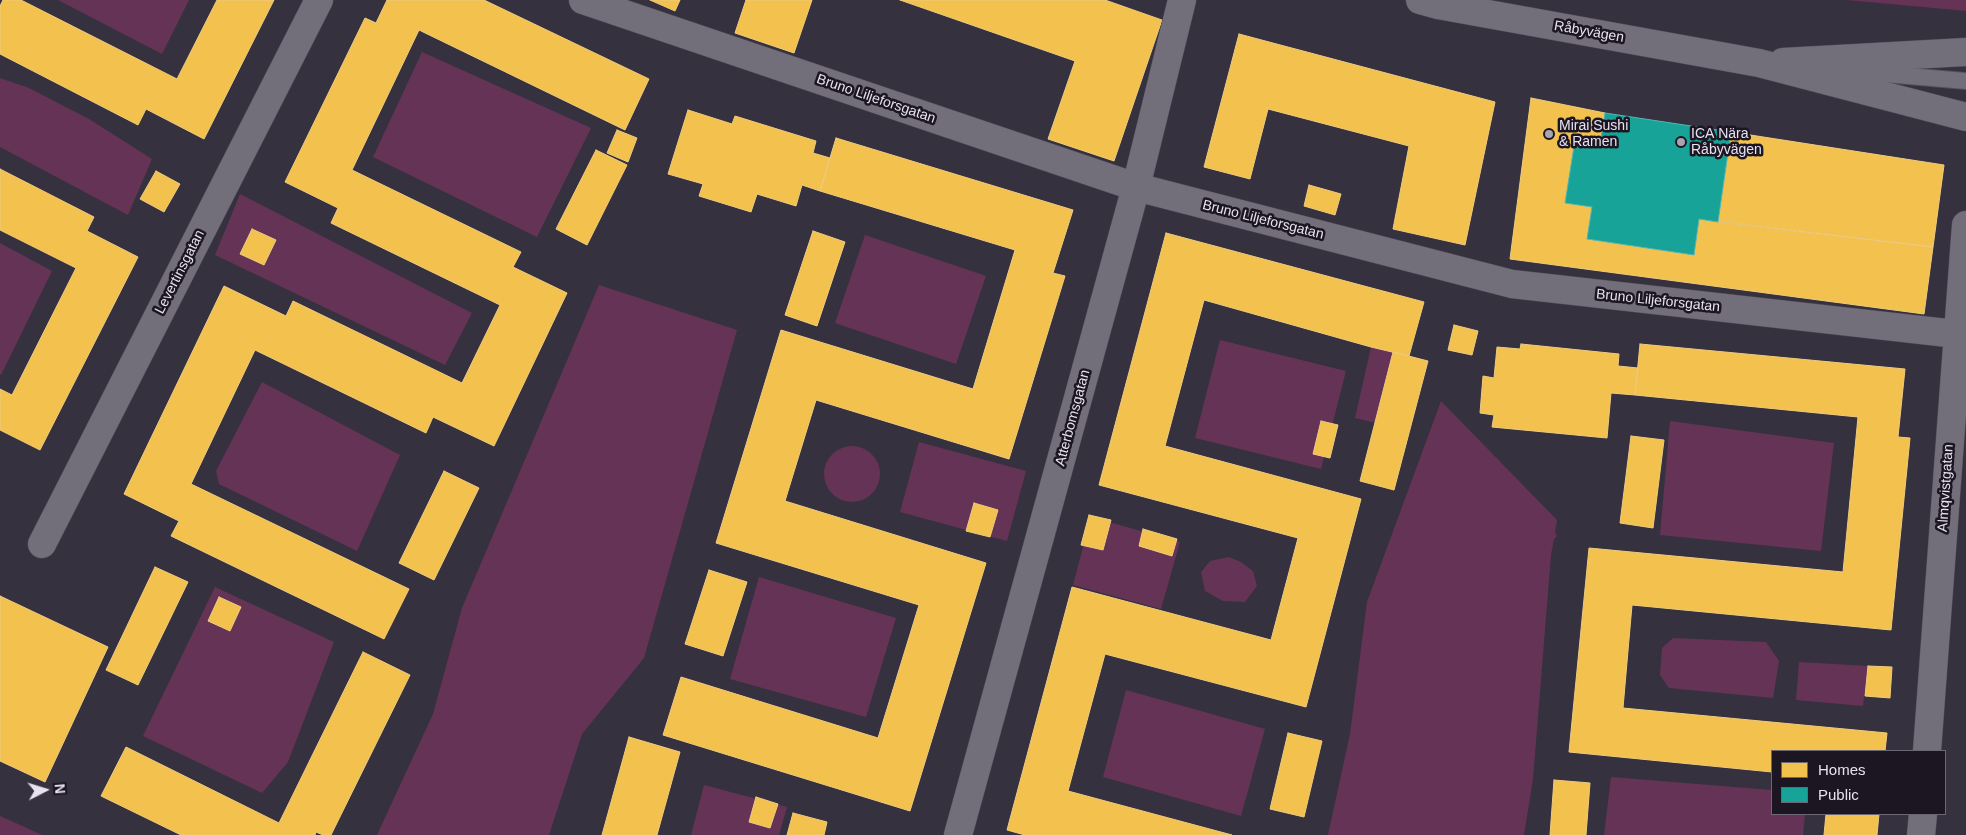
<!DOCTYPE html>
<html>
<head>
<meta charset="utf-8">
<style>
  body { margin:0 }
  #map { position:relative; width:1966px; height:835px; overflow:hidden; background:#36313e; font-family:Helvetica,sans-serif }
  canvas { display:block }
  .legend { position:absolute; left:1771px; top:750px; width:175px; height:65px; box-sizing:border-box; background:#1b1621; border:1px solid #6d6774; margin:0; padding:6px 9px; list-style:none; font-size:15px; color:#e7e1f1 }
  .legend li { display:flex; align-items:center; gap:10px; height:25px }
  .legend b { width:25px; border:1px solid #6d6774 }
  .north { position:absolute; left:20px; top:765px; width:50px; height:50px; -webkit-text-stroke:4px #1b1621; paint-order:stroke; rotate:85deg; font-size:14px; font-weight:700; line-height:20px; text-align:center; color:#e7e1f1 }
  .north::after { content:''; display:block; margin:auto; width:18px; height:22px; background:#e7e1f1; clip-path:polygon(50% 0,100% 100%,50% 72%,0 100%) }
</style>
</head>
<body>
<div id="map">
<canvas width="1966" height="835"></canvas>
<ul class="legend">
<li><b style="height:14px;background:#f2c14e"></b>Homes</li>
<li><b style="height:14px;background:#17a398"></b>Public</li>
</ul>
<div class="north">N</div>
</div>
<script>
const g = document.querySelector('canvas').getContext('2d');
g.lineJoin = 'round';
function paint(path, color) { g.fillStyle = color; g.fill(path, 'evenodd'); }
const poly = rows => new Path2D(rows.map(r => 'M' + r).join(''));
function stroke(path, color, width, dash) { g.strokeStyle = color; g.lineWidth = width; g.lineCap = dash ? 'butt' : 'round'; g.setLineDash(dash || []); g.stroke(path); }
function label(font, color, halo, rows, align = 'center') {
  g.font = font + ' Helvetica,sans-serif'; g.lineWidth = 5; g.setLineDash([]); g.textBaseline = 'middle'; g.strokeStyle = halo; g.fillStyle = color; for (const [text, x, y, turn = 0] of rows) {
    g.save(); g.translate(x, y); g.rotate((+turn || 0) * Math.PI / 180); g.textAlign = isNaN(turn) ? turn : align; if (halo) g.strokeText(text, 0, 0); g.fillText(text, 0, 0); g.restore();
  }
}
paint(poly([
  [58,0,189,0,162,54],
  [1847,0,1966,0,1966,11],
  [422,52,591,128,537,237,373,157],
  [0,78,29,88,89,119,152,159,128,215,0,147],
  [240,194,472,313,445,365,215,255],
  [865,235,986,276,956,364,835,323],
  [0,243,52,271,1,375,0,374],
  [599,285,737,330,644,658,582,734,549,835,377,835,433,714,462,608],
  [1220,340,1346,371,1321,469,1195,438],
  [1371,347,1393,352,1376,423,1355,418],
  [262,382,400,455,357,551,219,484,216,471],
  [1441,401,1557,520,1555,532,1557,536,1554,539,1551,555,1533,779,1524,835,1328,835,1350,734,1367,602],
  [1670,421,1834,443,1821,551,1660,535],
  [919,442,1026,471,1007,541,900,512],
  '824 474a28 28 0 1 1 56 0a28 28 0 1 1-56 0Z',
  [1091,517,1180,542,1161,609,1073,585],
  [1229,557,1241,562,1253,571,1257,586,1245,602,1223,601,1205,591,1201,572,1210,561],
  [759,577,896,618,866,717,730,679],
  [215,587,334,642,288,762,262,793,143,736],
  [1673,638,1766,642,1779,661,1773,698,1669,688,1660,675,1662,648],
  [1799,662,1868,666,1863,706,1796,700],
  [1126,690,1265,729,1241,816,1103,777],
  [1611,777,1772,790,1772,814,1805,814,1803,835,1604,835],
  [704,785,787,807,779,835,691,835],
  [0,816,18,824,42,835,0,835]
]), '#653356');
const homes = poly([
  [3,0,21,0,177,79,217,0,274,0,204,139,146,109,138,125,0,54,0,6,3,0],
  [387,0,484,0,649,79,625,130,419,30,352,170,521,252,513,267,567,293,494,446,433,417,426,433,255,350,191,484,409,589,384,639,171,536,179,521,124,494,224,286,286,316,293,301,462,383,500,305,331,223,338,208,285,182,365,18,376,23,387,0],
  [650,0,680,0,675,11,650,0],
  [746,0,812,0,794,53,735,33,746,0],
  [900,0,1105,0,1162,20,1114,161,1048,139,1075,61,900,0],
  [1239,34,1495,102,1465,245,1393,229,1409,146,1268,109,1250,179,1204,167,1239,34],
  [1531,98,1605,113,1600,144,1575,140,1565,203,1592,207,1587,239,1694,255,1699,219,1933,247,1924,314,1510,259,1531,98],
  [688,110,732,124,735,116,816,141,813,153,830,158,820,191,802,185,796,206,757,194,751,212,699,196,703,184,668,174,688,110],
  [617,130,637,138,628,162,607,153,617,130],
  [1731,132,1944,165,1933,247,1718,222,1731,132],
  [836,138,1073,210,1053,273,1065,276,1009,459,816,400,785,501,986,563,910,811,663,735,681,677,878,738,919,605,716,543,781,330,973,389,1015,250,820,191,836,138],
  [596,150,627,165,587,245,556,229,596,150],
  [0,169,94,217,87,231,138,257,40,450,0,430,0,389,12,395,76,268,0,230,0,169],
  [156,171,180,184,164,212,140,199,156,171],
  [1309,185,1341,194,1335,215,1304,206,1309,185],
  [252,229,276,240,264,265,240,254,252,229],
  [813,231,845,242,817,326,785,315,813,231],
  [1166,233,1424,302,1409,356,1371,347,1204,300,1165,446,1361,499,1306,707,1105,654,1068,791,1232,835,1025,835,1007,830,1072,587,1271,640,1298,538,1099,485,1166,233],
  [1454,325,1478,331,1472,355,1448,350,1454,325],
  [1521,344,1619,354,1618,366,1638,368,1635,395,1611,393,1607,438,1492,427,1494,415,1480,413,1483,376,1494,378,1497,347,1520,349,1521,344],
  [1640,344,1905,369,1898,437,1910,438,1891,630,1632,605,1623,708,1887,733,1885,751,1772,751,1772,772,1569,752,1589,548,1843,572,1858,417,1635,395,1640,344],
  [1393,352,1428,361,1394,490,1360,481,1393,352],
  [1321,421,1338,425,1330,458,1313,454,1321,421],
  [1631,436,1664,440,1653,528,1620,523,1631,436],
  [444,471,479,488,434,580,399,563,444,471],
  [974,503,998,510,990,537,966,531,974,503],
  [1089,515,1111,520,1103,550,1081,545,1089,515],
  [1143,529,1177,539,1172,556,1139,546,1143,529],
  [155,567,188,582,138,685,106,670,155,567],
  [709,570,747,582,723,656,685,644,709,570],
  [0,596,108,647,45,782,0,761,0,596],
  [219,597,241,607,230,631,208,621,219,597],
  [363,652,410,675,331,835,323,835,316,832,315,835,181,835,101,796,126,747,279,823,363,652],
  [1868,666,1892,667,1890,698,1865,696,1868,666],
  [1288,733,1322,741,1304,817,1270,809,1288,733],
  [629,737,680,752,657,835,602,835,629,737],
  [1554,780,1590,783,1586,835,1550,835,1554,780],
  [756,797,778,804,770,828,749,822,756,797],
  [793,813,827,822,824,835,787,835,793,813],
  [1826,814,1879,814,1877,835,1824,835,1826,814]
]);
paint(homes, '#f2c14e');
stroke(homes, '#efcb7f', 1);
const public = poly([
  [1605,113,1731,132,1718,222,1699,219,1694,255,1587,239,1592,207,1565,203,1575,140,1600,144,1605,113]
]);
paint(public, '#17a398');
stroke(public, '#55b6b3', 1);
const service = poly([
  [1839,70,1966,81]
]);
const minor = poly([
  [583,0,1136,187,1512,284,1966,335],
  [42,544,319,0],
  [1927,751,1966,225],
  [958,835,1136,187,1182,0],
  [1921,835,1923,814]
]);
const secondary = poly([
  [1420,0,1438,5,1759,63,1966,117],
  [1783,62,1966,52]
]);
stroke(service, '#534e5a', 18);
stroke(minor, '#534e5a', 29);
stroke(secondary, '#534e5a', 29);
stroke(service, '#726e7a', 16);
stroke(minor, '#726e7a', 28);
stroke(secondary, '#726e7a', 28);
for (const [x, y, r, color] of [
  [1549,134,5,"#a9a3b2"],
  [1681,142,5,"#a9a3b2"]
]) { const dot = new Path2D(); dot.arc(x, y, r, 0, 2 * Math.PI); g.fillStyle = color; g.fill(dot); stroke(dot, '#1b1621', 2); }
label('14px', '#e7e1f1', '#1b1621', [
  ["Råbyvägen",1589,32,10],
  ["Bruno Liljeforsgatan",876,99,19],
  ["Bruno Liljeforsgatan",1263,220,14],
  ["Levertinsgatan",180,272,-63],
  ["Bruno Liljeforsgatan",1658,301,6],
  ["Atterbomsgatan",1073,418,-75],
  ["Almqvistgatan",1946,488,-86]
]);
label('14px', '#e7e1f1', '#1b1621', [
  ["Mirai Sushi",1559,126],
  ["& Ramen",1559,142],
  ["ICA Nära",1691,134],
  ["Råbyvägen",1691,150]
], 'left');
</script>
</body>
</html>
